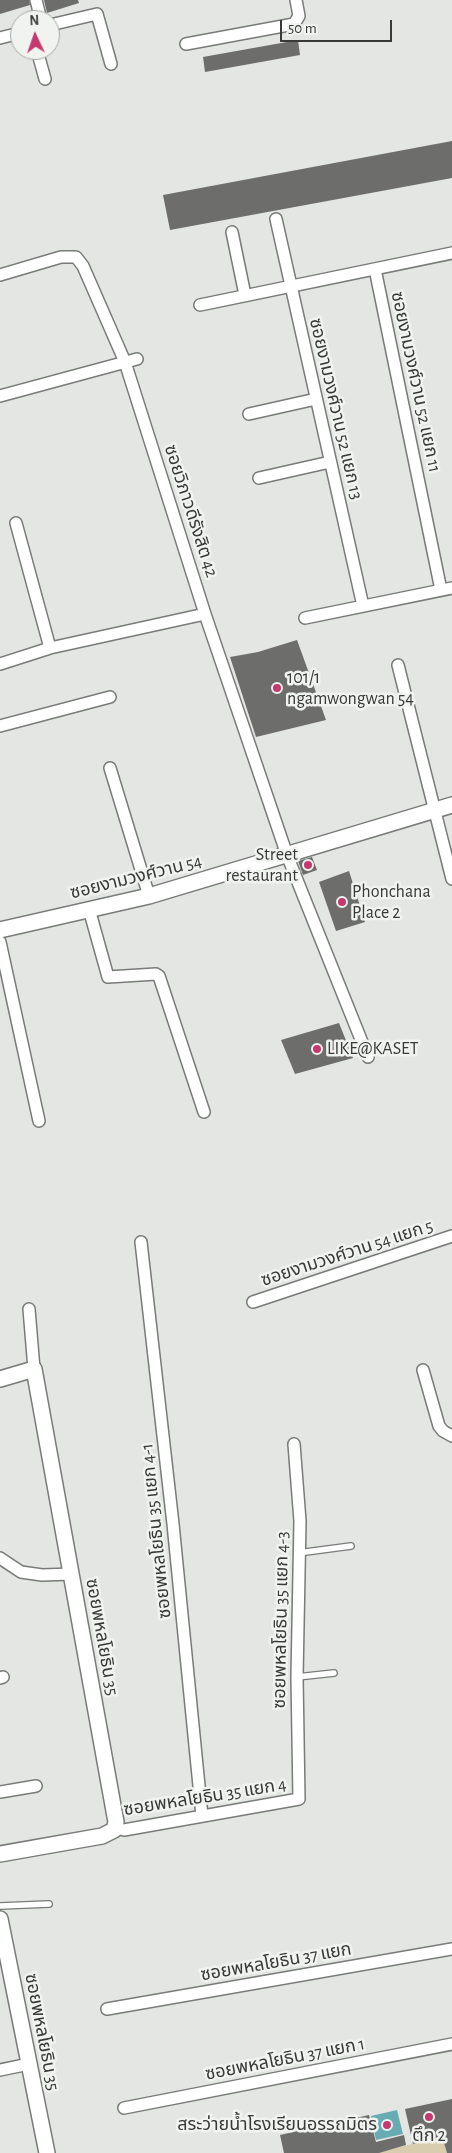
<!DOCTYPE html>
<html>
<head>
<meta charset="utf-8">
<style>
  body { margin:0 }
  #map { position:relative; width:452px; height:2153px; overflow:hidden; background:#e3e6e3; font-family:"Alegreya Sans",sans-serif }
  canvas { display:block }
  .north { position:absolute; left:10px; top:10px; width:50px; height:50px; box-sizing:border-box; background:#f0f3f0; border:1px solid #a6a9a6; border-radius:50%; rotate:357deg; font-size:14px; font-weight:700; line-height:20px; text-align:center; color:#383938 }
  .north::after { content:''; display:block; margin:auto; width:18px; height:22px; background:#c4396f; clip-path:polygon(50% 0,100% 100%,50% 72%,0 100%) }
  .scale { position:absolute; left:280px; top:20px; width:112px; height:22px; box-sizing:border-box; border:2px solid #383938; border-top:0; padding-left:6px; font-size:15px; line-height:18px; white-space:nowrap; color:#383938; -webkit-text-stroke:4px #f0f3f0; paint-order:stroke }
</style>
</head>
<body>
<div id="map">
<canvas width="452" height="2153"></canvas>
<div class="north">N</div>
<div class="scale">50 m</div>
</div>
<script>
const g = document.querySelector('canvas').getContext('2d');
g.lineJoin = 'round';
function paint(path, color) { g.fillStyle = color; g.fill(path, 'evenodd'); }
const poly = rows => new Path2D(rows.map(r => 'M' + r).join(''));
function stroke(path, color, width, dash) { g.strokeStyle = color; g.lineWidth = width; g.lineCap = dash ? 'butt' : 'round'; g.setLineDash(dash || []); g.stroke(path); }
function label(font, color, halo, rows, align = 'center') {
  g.font = font + ' "Alegreya Sans","Noto Sans Thai",sans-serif'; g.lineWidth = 5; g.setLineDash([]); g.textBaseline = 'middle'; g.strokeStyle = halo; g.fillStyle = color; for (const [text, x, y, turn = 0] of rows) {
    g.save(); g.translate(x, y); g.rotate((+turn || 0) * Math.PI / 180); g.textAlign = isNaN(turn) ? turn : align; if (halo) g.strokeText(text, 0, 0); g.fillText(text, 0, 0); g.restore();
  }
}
paint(poly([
  [450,2134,452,2145,445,2147,447,2153,377,2153]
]), '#d9cdaf');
paint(poly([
  [397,2110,403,2134,376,2140,371,2116]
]), '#67acb3');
paint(poly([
  [0,0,29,0,30,5,0,14],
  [44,0,78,0,79,3,47,13],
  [298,40,300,55,205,72,203,57],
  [452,141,452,178,170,230,163,195],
  [297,640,326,720,256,737,230,657,258,652],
  [312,857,317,870,303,875,298,861],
  [349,871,365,922,336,931,319,882],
  [339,1023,353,1058,295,1074,281,1040],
  [452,2099,452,2153,447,2153,442,2136,413,2144,405,2109],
  [369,2115,376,2142,404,2135,406,2145,379,2153,284,2153,280,2135]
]), '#6d6d6b');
const service = poly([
  [298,1553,351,1546],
  [297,1677,334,1673],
  [0,1906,49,1904]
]);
const minor = poly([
  [36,0,41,20],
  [50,25,97,14,111,64],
  [0,38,20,33],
  [186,44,294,24,299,16,296,0],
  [37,50,45,79],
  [276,219,363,606],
  [232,232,245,295],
  [375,269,441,590],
  [0,275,61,257,76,257,83,266,125,362,205,614,287,855,368,1057],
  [200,305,452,253],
  [0,396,137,359],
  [249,414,316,399],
  [259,478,330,462],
  [16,523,50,648],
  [305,618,452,588],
  [0,664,50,648,205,614],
  [398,665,452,879],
  [0,726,110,697],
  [110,768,149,896],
  [89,909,108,977,156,974,159,976,204,1112],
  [0,942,39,1121],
  [141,1242,173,1524,202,1816],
  [253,1302,452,1236],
  [29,1309,34,1369],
  [423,1370,439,1426,443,1431,452,1436],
  [0,1558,21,1572,42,1575,72,1574],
  [0,1678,3,1677],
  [0,1792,36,1786],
  [115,1828,124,1830,299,1799,297,1677,300,1521,294,1444],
  [107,2009,452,1949],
  [0,2070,29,2064],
  [124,2108,452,2044]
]);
const tertiary = poly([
  [0,930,149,896,452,805],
  [0,1379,34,1369,116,1822,114,1830,102,1836,0,1854],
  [0,1919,47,2153]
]);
stroke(service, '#787b78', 8);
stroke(minor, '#787b78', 14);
stroke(tertiary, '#787b78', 18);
stroke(service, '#fff', 5.5);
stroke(minor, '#fff', 11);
stroke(tertiary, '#fff', 15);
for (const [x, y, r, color] of [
  [277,688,5,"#c4396f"],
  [308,865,5,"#c4396f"],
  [342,902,5,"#c4396f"],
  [317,1049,5,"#c4396f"],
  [429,2117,5,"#c4396f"],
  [387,2125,5,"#c4396f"]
]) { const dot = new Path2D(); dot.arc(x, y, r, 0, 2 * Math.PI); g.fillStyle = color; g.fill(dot); stroke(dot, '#f0f3f0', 2); }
label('18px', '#383938', '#f0f3f0', [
  ["ซอยงามวงศ์วาน 52 แยก 11",416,382,78],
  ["ซอยงามวงศ์วาน 52 แยก 13",336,409,77],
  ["ซอยวิภาวดีรังสิต 42",191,511,72],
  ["ซอยงามวงศ์วาน 54",136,877,-14],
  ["ซอยงามวงศ์วาน 54 แยก 5",347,1253,-18],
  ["ซอยพหลโยธิน 35 แยก 4-1",156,1531,-96],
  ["ซอยพหลโยธิน 35 แยก 4-3",281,1620,-89],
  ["ซอยพหลโยธิน 35",102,1637,80],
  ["ซอยพหลโยธิน 35 แยก 4",205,1797,-9],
  ["ซอยพหลโยธิน 37 แยก",276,1962,-10],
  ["ซอยพหลโยธิน 35",42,2032,79],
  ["ซอยพหลโยธิน 37 แยก 1",285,2059,-11]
]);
label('18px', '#383938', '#f0f3f0', [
  ["101/1",287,678],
  ["ngamwongwan 54",287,699],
  ["Street",298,855,"right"],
  ["restaurant",298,876,"right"],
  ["Phonchana",352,892],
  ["Place 2",352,913],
  ["LIKE@KASET",327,1049],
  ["สระว่ายน้ำโรงเรียนอรรถมิตร",377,2125,"right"],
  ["ตึก 2",429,2136,"center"]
], 'left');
</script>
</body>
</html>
